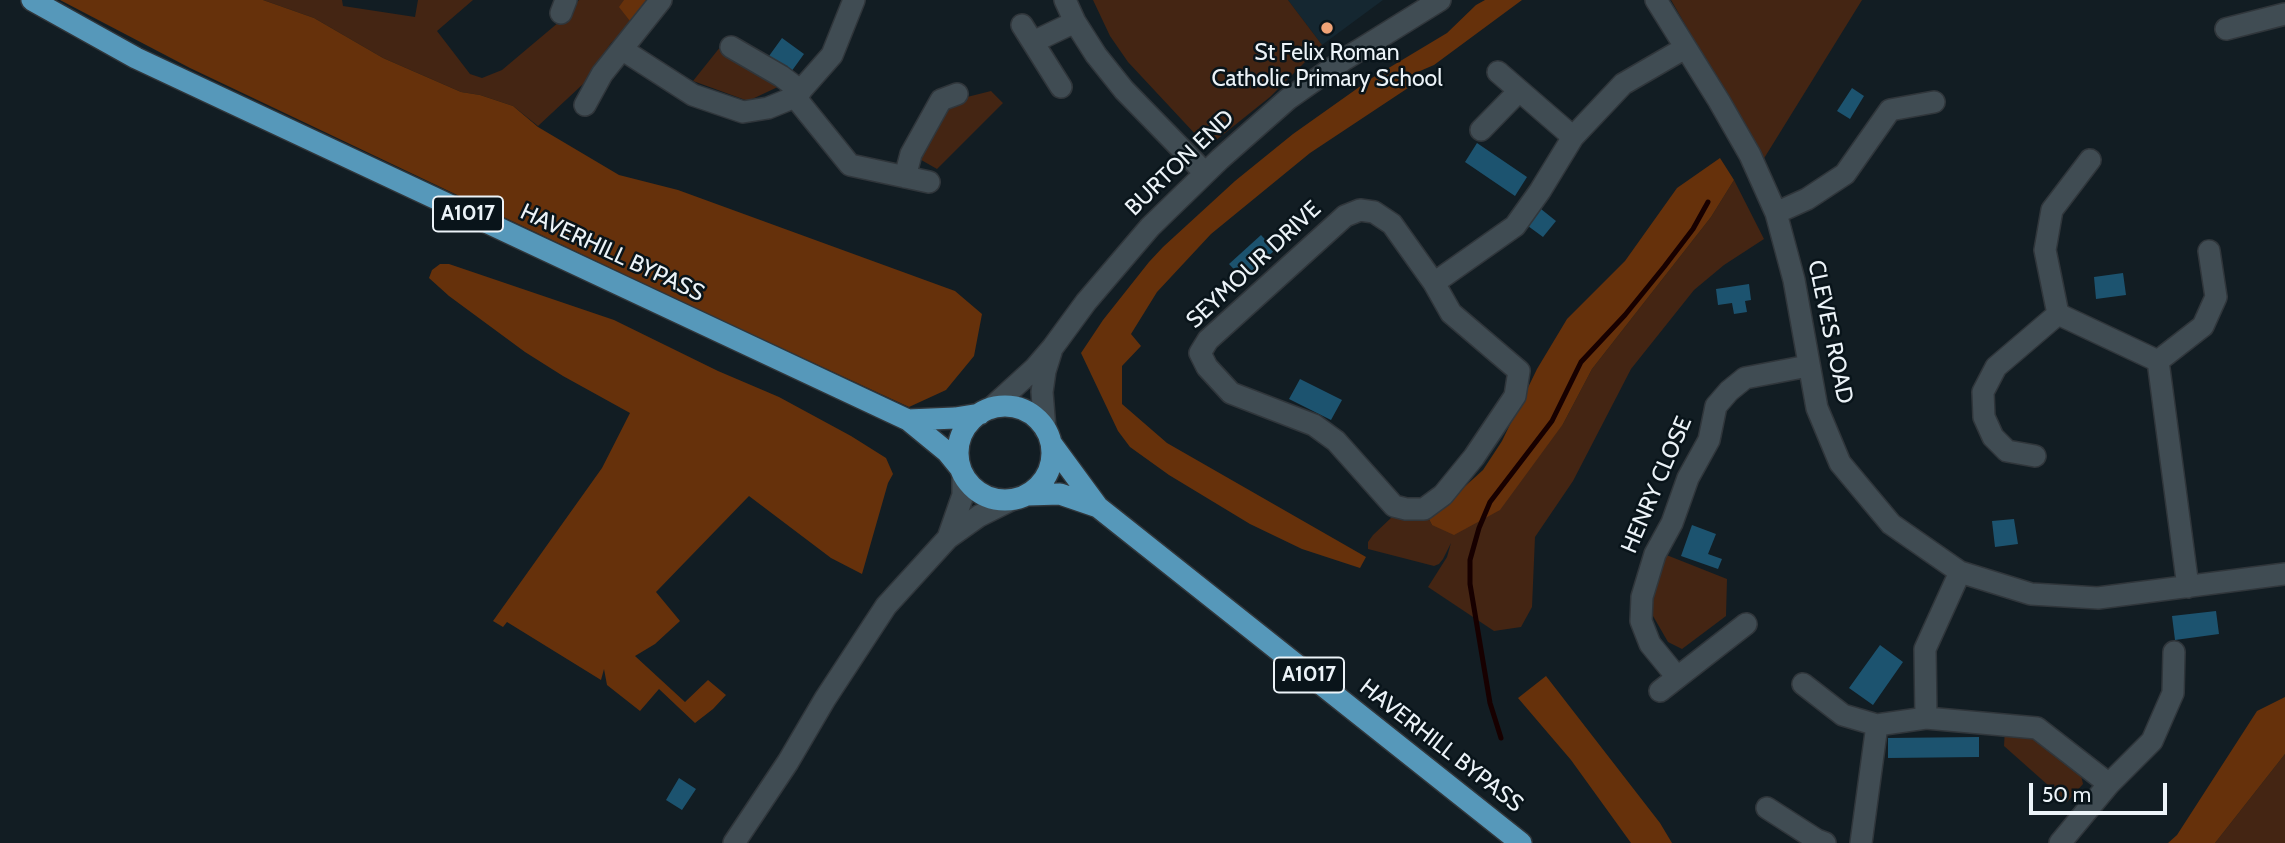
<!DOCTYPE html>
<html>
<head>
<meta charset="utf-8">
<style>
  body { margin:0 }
  #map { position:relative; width:2285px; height:843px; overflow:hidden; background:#121d23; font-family:Cabin,sans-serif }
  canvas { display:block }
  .scale { position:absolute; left:2029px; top:783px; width:138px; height:32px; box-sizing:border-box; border:4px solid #ecf3f8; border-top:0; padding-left:9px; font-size:21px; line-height:24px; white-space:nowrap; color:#ecf3f8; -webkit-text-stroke:5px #09141a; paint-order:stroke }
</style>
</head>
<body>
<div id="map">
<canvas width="2285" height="843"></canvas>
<div class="scale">50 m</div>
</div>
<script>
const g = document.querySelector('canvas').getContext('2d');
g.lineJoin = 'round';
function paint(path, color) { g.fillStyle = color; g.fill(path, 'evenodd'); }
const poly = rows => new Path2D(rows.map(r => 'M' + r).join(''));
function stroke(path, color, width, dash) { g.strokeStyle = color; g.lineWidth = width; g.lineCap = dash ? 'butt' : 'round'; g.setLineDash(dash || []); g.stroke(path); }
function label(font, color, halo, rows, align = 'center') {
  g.font = font + ' Cabin,sans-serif'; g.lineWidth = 5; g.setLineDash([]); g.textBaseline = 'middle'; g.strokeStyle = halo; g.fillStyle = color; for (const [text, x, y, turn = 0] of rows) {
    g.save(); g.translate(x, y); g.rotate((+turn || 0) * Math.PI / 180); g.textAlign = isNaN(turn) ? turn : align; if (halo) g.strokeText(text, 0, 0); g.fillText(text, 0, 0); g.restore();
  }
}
paint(poly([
  [1288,0,1383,0,1322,45]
]), '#152731');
paint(poly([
  [263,0,342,0,343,6,415,17,418,0,473,0,437,31,470,74,482,78,502,70,559,22,579,0,648,0,633,23,611,43,600,59,596,72,538,126,513,106,480,95,461,92,383,58,314,18],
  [1093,0,1288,0,1322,45,1270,97,1210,145,1197,136,1128,62,1110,36],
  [1671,0,1862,0,1763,160],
  [721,46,782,85,748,101,693,81],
  [991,91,1003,103,937,169,916,157,947,102],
  [1734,180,1764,239,1724,265,1694,290,1631,369,1573,481,1535,537,1532,607,1521,627,1494,631,1428,587,1447,557,1451,543,1443,559,1439,564,1434,566,1368,549,1368,542,1373,535,1392,517,1429,519,1432,525,1563,424,1592,369,1711,217],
  [1664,554,1727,579,1726,616,1682,649,1668,642,1649,609],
  [2005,728,2034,733,2081,775,2083,784,2067,802,2004,746],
  [2285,754,2285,843,2215,843]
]), '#442513');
paint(poly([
  [60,0,263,0,314,18,383,58,461,92,480,95,513,106,538,127,619,175,678,190,955,291,982,314,974,356,946,390,909,407,697,309,190,68],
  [624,0,646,0,630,21,619,7],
  [1485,0,1522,0,1434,65,1413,74,1412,83,1408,88,1310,153,1211,234,1157,292,1131,334,1141,346,1122,366,1122,404,1167,443,1366,557,1360,568,1302,549,1250,524,1169,475,1130,447,1118,431,1081,353,1103,320,1149,262,1163,247,1235,181,1293,134,1372,78,1447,33,1476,5],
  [1720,158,1734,180,1711,217,1592,369,1563,424,1500,510,1454,535,1432,525,1429,519,1483,470,1502,441,1537,369,1567,319,1625,261,1677,188],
  [440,264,449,264,614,320,718,371,779,397,851,436,886,458,893,474,888,483,862,574,831,558,749,496,656,592,680,621,655,644,635,656,685,702,708,680,726,695,713,709,695,723,659,689,640,711,607,685,604,669,601,680,507,622,503,627,493,621,602,468,630,413,563,376,525,352,449,296,429,278,432,270],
  [1546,676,1660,823,1672,843,1631,843,1571,760,1518,698],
  [2285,697,2285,754,2215,843,2168,843,2177,835,2257,711]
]), '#66310b');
stroke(poly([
  [1501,738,1490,703,1470,584,1470,560,1479,528,1490,502,1552,421,1581,362,1625,315,1664,267,1693,229,1708,202]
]), '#170000', 5);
paint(poly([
  [782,38,804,54,791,72,769,56],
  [1852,88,1864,96,1850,119,1837,111],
  [1477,143,1527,177,1515,196,1465,162],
  [1541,209,1556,221,1543,237,1528,226],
  [1261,235,1275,250,1243,279,1229,264],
  [2123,273,2126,295,2096,299,2094,277],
  [1749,284,1751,300,1745,301,1747,312,1734,314,1732,303,1718,305,1716,289],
  [1300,379,1342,400,1331,420,1289,399],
  [2014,519,2018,544,1995,547,1992,521],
  [1692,525,1716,534,1708,554,1722,559,1718,569,1681,556],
  [2216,611,2219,634,2175,640,2172,616],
  [1880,645,1903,662,1873,705,1849,688],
  [1979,737,1979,757,1888,758,1888,738],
  [679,778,696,789,682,810,666,800]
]), '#1c536f');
const minor = poly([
  [1065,0,1075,22,1096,55,1124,90,1205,173],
  [1656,0,1719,101,1750,155,1776,213,1794,280,1817,408,1840,463,1891,524,1960,572,2031,594,2098,598,2285,574],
  [561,13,566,0],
  [1022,25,1061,87],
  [2226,29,2285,14],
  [1033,42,1075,22],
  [731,47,781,76,801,91],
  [623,50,693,95,743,112,768,108,795,97,832,55,854,0],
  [1498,72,1573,137],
  [795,97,850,165,929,182],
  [585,105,602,74,661,0],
  [1481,130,1519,91],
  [2090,160,2052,210,2045,250,2058,314,2158,361,2188,587],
  [905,177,911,154,941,100,957,94],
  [1360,210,1374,212,1392,224,1434,283,1451,313,1519,371,1515,396,1474,457,1443,495,1424,509,1406,509,1394,506,1336,441,1314,425,1231,393,1207,367,1200,353,1208,340,1345,216,1360,210],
  [1776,213,1807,199,1845,174,1890,110,1934,102],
  [1434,283,1515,226,1540,191,1573,137,1623,84,1685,48],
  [2158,361,2203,326,2216,297,2209,251],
  [990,409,1035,368,1053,347,1086,302,1150,227,1220,159,1288,99,1345,59,1440,0],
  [1045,429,1042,392,1045,371,1051,352],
  [2035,456,2007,451,1993,437,1984,417,1983,392,1996,367,2058,314],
  [948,538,963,495,963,475],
  [1677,677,1650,644,1641,621,1642,597,1655,554,1672,523,1688,478,1709,440,1716,406,1729,391,1745,378,1808,366],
  [1803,684,1843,715,1877,725,1926,718,2037,728,2109,784],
  [1660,691,1746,624],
  [1926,718,1925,649,1960,572],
  [1767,808,1817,840,1825,843],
  [734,843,788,762,825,699,886,606,948,538,979,516,1013,499],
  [1861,843,1877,725],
  [2060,843,2109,784,2152,741,2173,693,2174,652]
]);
const major = poly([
  [32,0,136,58,908,420,947,452,960,468],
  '958 453a47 47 0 1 1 94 0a47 47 0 1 1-94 0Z',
  [908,420,955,418,980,414],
  [1051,443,1098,507,1521,843],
  [1027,495,1060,494,1098,507]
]);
stroke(minor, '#30363b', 24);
stroke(major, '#30363b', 24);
stroke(minor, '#404c53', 21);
stroke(major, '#5698ba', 21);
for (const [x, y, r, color] of [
  [1327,28,7,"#efa377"]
]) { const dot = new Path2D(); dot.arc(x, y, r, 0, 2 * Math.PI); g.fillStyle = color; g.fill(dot); stroke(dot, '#09141a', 2.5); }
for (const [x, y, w] of [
  [468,214,70],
  [1309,675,70]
]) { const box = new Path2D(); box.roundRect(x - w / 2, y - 17.5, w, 35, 5); g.fillStyle = '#09141a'; g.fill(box); stroke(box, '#ecf3f8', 2); }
label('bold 21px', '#ecf3f8', null, [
  ["A1017",468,214],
  ["A1017",1309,675]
]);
label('23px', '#ecf3f8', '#09141a', [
  ["St Felix Roman",1327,53],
  ["Catholic Primary School",1327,79]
]);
label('23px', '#ecf3f8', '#09141a', [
  ["BURTON END",1180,163,-44],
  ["HAVERHILL BYPASS",612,253,25],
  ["SEYMOUR DRIVE",1254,265,-43],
  ["CLEVES ROAD",1830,332,78],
  ["HENRY CLOSE",1657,485,-67],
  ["HAVERHILL BYPASS",1441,746,38]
]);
</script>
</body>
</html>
